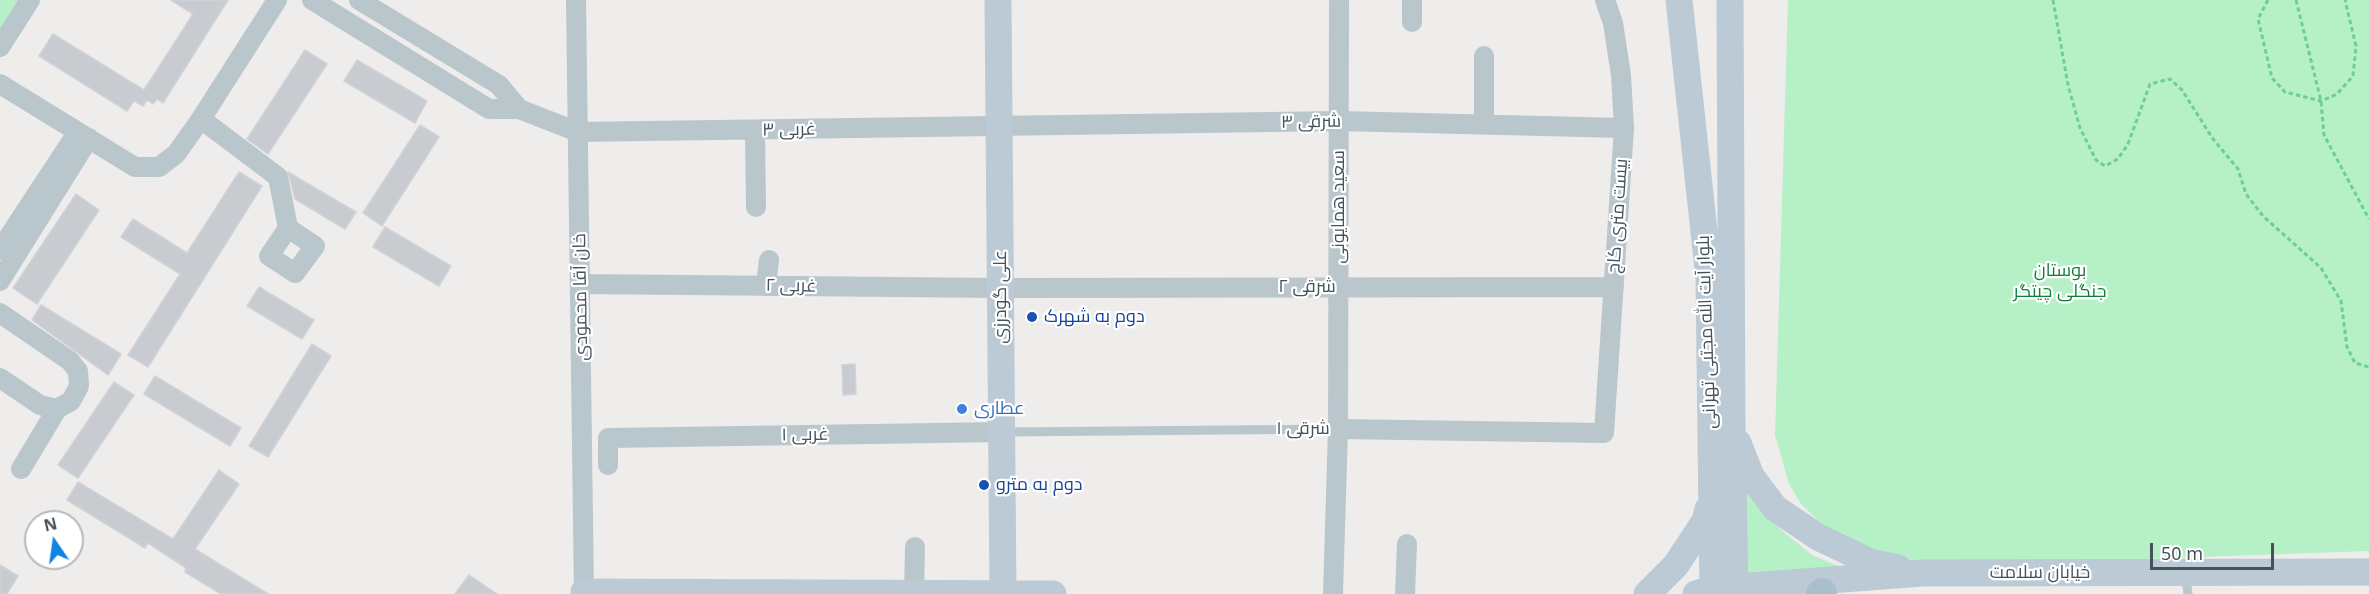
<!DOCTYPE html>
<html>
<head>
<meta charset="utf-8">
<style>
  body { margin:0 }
  #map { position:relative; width:2369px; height:594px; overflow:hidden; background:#efecec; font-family:"Noto Sans",sans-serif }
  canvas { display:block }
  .north { position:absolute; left:24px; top:510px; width:60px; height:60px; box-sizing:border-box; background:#fff; border:2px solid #b4babd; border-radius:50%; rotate:347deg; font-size:16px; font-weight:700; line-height:24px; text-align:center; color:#44525a }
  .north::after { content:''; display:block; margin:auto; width:21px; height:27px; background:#1084e4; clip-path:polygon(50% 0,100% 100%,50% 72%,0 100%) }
  .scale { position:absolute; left:2150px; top:543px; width:124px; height:27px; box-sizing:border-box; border:3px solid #44525a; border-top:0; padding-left:8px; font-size:18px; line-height:21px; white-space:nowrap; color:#44525a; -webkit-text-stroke:4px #fff; paint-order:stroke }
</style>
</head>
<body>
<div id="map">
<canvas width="2369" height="594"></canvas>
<div class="north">N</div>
<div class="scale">50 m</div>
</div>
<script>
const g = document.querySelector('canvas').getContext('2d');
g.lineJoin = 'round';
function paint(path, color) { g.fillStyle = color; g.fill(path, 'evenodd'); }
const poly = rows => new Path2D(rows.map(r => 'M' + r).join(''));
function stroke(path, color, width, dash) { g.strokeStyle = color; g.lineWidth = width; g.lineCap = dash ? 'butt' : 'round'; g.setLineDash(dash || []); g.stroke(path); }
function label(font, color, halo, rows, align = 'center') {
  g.font = font + ' "Noto Sans",Cairo,sans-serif'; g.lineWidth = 4.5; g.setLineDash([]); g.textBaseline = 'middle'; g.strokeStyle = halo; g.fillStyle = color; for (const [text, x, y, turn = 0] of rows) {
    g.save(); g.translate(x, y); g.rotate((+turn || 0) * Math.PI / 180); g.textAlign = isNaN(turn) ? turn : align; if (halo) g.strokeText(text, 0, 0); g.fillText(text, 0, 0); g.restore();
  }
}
paint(poly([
  [0,0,25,0,0,39],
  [1788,0,2369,0,2369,551,1918,567,1870,551,1821,523,1801,504,1789,484,1775,435],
  [1742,468,1766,516,1780,529,1812,555,1860,575,1746,576]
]), '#b6f0c7');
const building = poly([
  [171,0,228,0,163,103,157,99,153,104,147,100,143,106,134,101,127,111,39,56,53,34,144,90,193,14,171,0],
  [305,50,327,64,268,154,247,139,305,50],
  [357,60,427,101,415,123,344,81,357,60],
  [420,125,439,137,382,226,363,213,420,125],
  [239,172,262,186,148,367,128,355,180,274,121,237,133,219,187,253,239,172],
  [288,172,356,212,345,229,295,199,288,172],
  [76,194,99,210,37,304,13,288,76,194],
  [385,227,451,266,439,286,373,247,385,227],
  [259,287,314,320,302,339,247,306,259,287],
  [41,305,121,354,108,375,32,320,41,305],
  [312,344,331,356,268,457,249,446,312,344],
  [855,364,856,394,843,395,842,365,855,364],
  [155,376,241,428,230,446,144,394,155,376],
  [114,382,134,395,78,478,58,465,114,382],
  [219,470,239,484,195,549,268,594,221,594,185,572,186,568,148,543,145,548,67,500,78,482,173,539,219,470],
  [0,565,18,576,7,594,0,594,0,565],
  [469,575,497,594,455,594,469,575]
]);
paint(building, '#c8ccd1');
stroke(building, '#cfd3d8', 1.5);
stroke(poly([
  [2053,0,2068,85,2080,128,2096,160,2105,166,2118,159,2128,144,2150,84,2170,79,2182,90,2213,139,2238,169,2246,194,2263,216,2321,268,2341,301,2347,347,2355,363,2369,367],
  [2268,0,2258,19,2272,78,2285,92,2321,101,2337,94,2353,76,2356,46,2345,0],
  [2296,0,2321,101,2324,135,2369,219]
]), '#6dcf94', 3, [4.5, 3]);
stroke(poly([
  [1005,432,1338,429],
  [2187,586,2188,594]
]), '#b9c6cc', 9);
stroke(poly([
  [312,0,489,109,519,109,578,132,1339,121,1624,128],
  [359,0,499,85,519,109],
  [576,0,584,594],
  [1412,0,1412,22],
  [0,47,30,0],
  [1484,56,1484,125],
  [0,84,135,167,159,167,176,154,201,119,277,0],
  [201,119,278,177,288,228,269,256,295,273,315,246,288,228],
  [755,130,756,207],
  [0,250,73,139],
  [0,281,89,138],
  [581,284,1001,288,1614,287],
  [766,286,769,260],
  [0,313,70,361,78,371,79,386,71,401,57,409,40,405,0,378],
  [1338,429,1604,433,1624,128,1621,75,1613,23,1605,0],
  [608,465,608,438,1002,432],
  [21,469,57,409],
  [914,593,915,547],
  [1333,594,1338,429,1339,0],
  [1405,594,1407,544]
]), '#b9c6cc', 20);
stroke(poly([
  [998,0,1003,594],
  [1679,0,1709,278,1713,594],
  [1730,0,1732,427,1735,594],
  [1738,443,1751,476,1775,508,1818,537,1870,562,1898,568],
  [584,592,1053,594],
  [1647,594,1676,565,1705,521,1708,509],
  [1696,594,1712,589,1922,573,2369,572]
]), '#bbcad4', 27);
stroke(poly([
  [1821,594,1822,593]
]), '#aabfcd', 30);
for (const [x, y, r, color] of [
  [1032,317,6,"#1a4fb4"],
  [962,409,6,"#3f7fe0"],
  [984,485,6,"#1a4fb4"]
]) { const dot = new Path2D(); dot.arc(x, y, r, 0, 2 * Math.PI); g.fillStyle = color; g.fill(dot); stroke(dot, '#fff', 2); }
label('18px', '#44525a', '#fff', [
  ["۳ شرقی",1311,122,-1],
  ["۳ غربی",789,130,-1],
  ["سعید همایونی",1339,207,-90],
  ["بیست متری کاج",1618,216,-86],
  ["۲ غربی",791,286,1],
  ["۲ شرقی",1307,287],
  ["خان آقا محمودی",581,297,-91],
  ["علی گودرزی",1001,297,-90],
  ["بلوار آیت الله مجتبی تهرانی",1707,332,-92],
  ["۱ شرقی",1303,429],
  ["۱ غربی",805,435,-1],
  ["خیابان سلامت",2040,573]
]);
label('18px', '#127e3c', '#fff', [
  ["بوستان",2060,271],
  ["جنگلی چیتگر",2060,292]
]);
label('18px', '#164399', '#fff', [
  ["دوم به شهرک",1044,317],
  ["دوم به مترو",996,485]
], 'left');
label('18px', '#366cbe', '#fff', [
  ["عطاری",974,409]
], 'left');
</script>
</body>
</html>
